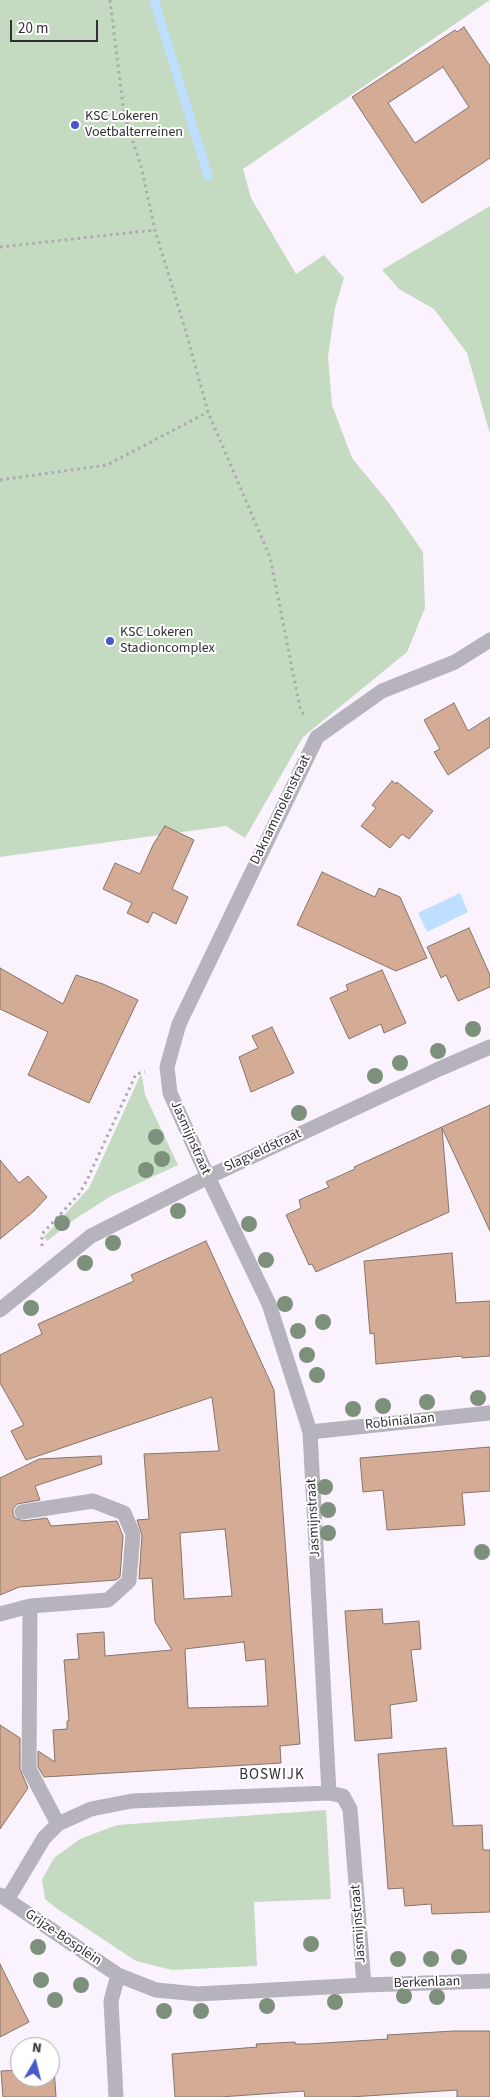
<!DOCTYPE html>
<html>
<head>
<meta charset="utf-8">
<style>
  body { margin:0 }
  #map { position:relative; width:490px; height:2097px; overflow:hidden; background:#faf3fe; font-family:"Source Sans 3",sans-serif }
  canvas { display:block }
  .north { position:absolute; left:10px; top:2037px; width:50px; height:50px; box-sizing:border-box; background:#fff; border:1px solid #adabae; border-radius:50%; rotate:8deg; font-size:14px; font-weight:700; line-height:20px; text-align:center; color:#322e35 }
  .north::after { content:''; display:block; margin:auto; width:18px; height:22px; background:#4b58cd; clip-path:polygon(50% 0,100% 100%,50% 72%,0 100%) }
  .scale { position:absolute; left:10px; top:20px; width:88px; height:22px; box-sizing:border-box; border:2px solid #322e35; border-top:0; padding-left:6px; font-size:15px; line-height:18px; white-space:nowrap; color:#322e35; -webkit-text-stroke:4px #fff; paint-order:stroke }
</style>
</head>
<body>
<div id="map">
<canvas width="490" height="2097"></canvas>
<div class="north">N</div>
<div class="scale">20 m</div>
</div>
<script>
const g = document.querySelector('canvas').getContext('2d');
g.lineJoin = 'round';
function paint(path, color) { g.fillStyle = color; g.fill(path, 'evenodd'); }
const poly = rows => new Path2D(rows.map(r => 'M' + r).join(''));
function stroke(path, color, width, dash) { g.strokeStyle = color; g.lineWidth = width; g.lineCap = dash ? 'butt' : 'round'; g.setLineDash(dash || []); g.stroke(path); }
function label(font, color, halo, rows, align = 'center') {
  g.font = font + ' "Source Sans 3",sans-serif'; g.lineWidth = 4; g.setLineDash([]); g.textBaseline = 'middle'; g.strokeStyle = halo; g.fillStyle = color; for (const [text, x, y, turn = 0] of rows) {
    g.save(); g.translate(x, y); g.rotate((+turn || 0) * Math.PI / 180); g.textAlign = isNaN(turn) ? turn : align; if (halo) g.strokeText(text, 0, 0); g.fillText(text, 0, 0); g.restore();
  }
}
paint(poly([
  [0,0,490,0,243,169,251,198,296,274,324,255,344,278,335,308,328,357,332,405,352,458,389,503,423,552,425,608,407,652,303,737,245,838,226,826,0,857],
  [490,206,490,434,467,353,434,309,399,289,382,270],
  [140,1076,142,1076,145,1095,178,1165,111,1196,75,1219,47,1241,44,1237,89,1188],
  [326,1810,331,1899,254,1902,257,1966,172,1970,136,1961,56,1908,45,1899,42,1880,54,1858,80,1839,117,1825]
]), '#c4dac1');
paint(poly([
  [460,893,468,912,427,932,418,913]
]), '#bedfff');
stroke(poly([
  [154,0,208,176]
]), '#bedfff', 9);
const building = poly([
  [464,27,490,66,490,158,422,203,352,97,455,30,457,32,464,27],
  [443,67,469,107,415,143,388,103,443,67],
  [454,703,468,731,490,717,490,747,448,775,434,752,440,749,424,720,454,703],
  [392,781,396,784,397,782,433,811,409,839,402,834,390,848,361,826,376,808,372,805,392,781],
  [165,826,194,840,172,889,188,897,176,924,153,912,148,923,127,913,132,903,103,889,115,863,140,874,153,845,165,826],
  [322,872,375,897,379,888,400,897,427,958,396,971,297,925,322,872],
  [469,928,490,975,490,987,458,1001,446,975,441,978,427,947,469,928],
  [0,968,63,1004,76,975,103,984,138,1000,89,1103,28,1075,48,1032,0,1009,0,968],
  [382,970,406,1023,384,1033,381,1024,349,1039,330,998,348,990,346,985,382,970],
  [272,1027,294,1073,251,1092,239,1057,258,1048,252,1036,272,1027],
  [490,1105,490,1231,442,1128,449,1212,316,1272,312,1264,309,1265,286,1215,301,1208,299,1200,329,1187,326,1182,355,1169,354,1167,490,1105],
  [0,1160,19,1183,28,1176,47,1197,34,1211,0,1239,0,1160],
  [206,1241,274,1390,300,1744,280,1746,281,1763,44,1777,38,1767,38,1751,55,1762,53,1730,67,1729,67,1721,69,1721,64,1660,79,1659,77,1634,104,1632,105,1656,172,1650,155,1622,152,1578,139,1579,142,1535,137,1520,149,1519,144,1454,219,1451,212,1397,26,1460,11,1431,24,1425,0,1383,0,1355,42,1334,38,1324,134,1281,131,1275,206,1241],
  [225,1529,232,1596,184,1599,180,1533,225,1529],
  [244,1642,246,1661,265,1659,268,1706,188,1708,185,1649,244,1642],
  [452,1253,456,1303,490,1301,490,1356,462,1358,462,1356,376,1364,374,1333,370,1334,364,1261,452,1253],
  [490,1447,490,1491,462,1493,465,1525,387,1530,383,1490,363,1492,360,1458,490,1447],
  [101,1456,102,1464,35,1486,40,1500,17,1504,13,1509,13,1514,15,1518,23,1521,47,1518,51,1526,117,1521,123,1536,120,1577,116,1580,19,1587,0,1595,0,1478,39,1459,101,1456],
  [382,1609,383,1624,419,1621,421,1649,411,1650,417,1701,390,1705,392,1738,355,1741,345,1611,382,1609],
  [0,1725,20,1738,20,1769,28,1788,0,1829,0,1725],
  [446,1748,453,1826,482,1825,483,1850,490,1850,490,1912,432,1914,431,1904,405,1906,403,1888,388,1889,378,1754,446,1748],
  [0,1964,29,2022,0,2037,0,1964],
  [454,2031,490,2031,490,2097,457,2097,457,2090,350,2097,305,2097,304,2091,220,2097,175,2097,172,2054,257,2047,256,2044,295,2042,295,2044,308,2044,388,2039,387,2035,454,2031],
  [54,2067,56,2097,3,2097,1,2071,20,2070,20,2077,50,2077,50,2068,54,2067]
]);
paint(building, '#d4ac95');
stroke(building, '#867369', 1);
stroke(poly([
  [110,0,124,114,141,166,155,230,186,332,208,412,270,557,300,708,305,717],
  [0,247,155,230],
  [0,480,107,465,208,412],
  [42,1246,42,1234,79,1194,87,1180,136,1074,145,1072]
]), '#aea8b1', 3, [2.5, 4]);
stroke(poly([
  [0,1310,91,1236,208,1177,439,1069,490,1047],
  [310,1432,490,1413],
  [22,1512,93,1501,124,1513,133,1534,129,1581,108,1600,30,1606,29,1769,58,1824],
  [0,1614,30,1606],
  [0,1895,118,1975,156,1990,198,1994,364,1985,490,1981],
  [7,1900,44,1838,58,1824,91,1809,132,1801,329,1793],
  [364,1985,350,1809,343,1796,329,1793,310,1432,269,1304,208,1177,170,1093,167,1067,179,1024,317,737,382,691,455,662,490,640],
  [116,2097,111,2001,118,1975]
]), '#b6b3bc', 15);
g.fillStyle = '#7d907c';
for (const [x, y] of [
  [473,1029],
  [438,1051],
  [400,1063],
  [375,1076],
  [299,1113],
  [156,1137],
  [162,1159],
  [146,1170],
  [178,1211],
  [62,1223],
  [249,1224],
  [113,1243],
  [266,1260],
  [85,1263],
  [285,1304],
  [31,1308],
  [323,1322],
  [298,1331],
  [307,1355],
  [317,1375],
  [478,1398],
  [427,1402],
  [383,1406],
  [353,1409],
  [325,1487],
  [328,1510],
  [328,1533],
  [482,1552],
  [311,1944],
  [38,1947],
  [459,1957],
  [398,1959],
  [431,1959],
  [41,1980],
  [81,1985],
  [404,1996],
  [437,1997],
  [55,2000],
  [335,2002],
  [267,2006],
  [164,2011],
  [201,2011]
]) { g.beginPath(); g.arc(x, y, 8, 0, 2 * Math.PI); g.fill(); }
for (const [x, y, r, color] of [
  [75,125,5,"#4b58cd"],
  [110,641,5,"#4b58cd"]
]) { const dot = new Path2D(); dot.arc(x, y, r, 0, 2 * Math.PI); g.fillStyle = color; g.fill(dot); stroke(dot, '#fff', 2); }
label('14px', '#322e35', '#fff', [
  ["KSC Lokeren",85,117],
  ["Voetbalterreinen",85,133],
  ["KSC Lokeren",120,633],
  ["Stadioncomplex",120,649]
], 'left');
label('14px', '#322e35', '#fff', [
  ["Daknammolenstraat",281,810,-64],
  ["Jasmijnstraat",190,1138,66],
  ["Slagveldstraat",263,1151,-25],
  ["Robinialaan",400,1422,-6],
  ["Jasmijnstraat",314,1518,-93],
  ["Jasmijnstraat",359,1924,-94],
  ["Grijze-Bosplein",63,1938,34],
  ["Berkenlaan",427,1983,-2]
]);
g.letterSpacing = '1px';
label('15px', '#322e35', '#fff', [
  ["BOSWIJK",272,1776]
]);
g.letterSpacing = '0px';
</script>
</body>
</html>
